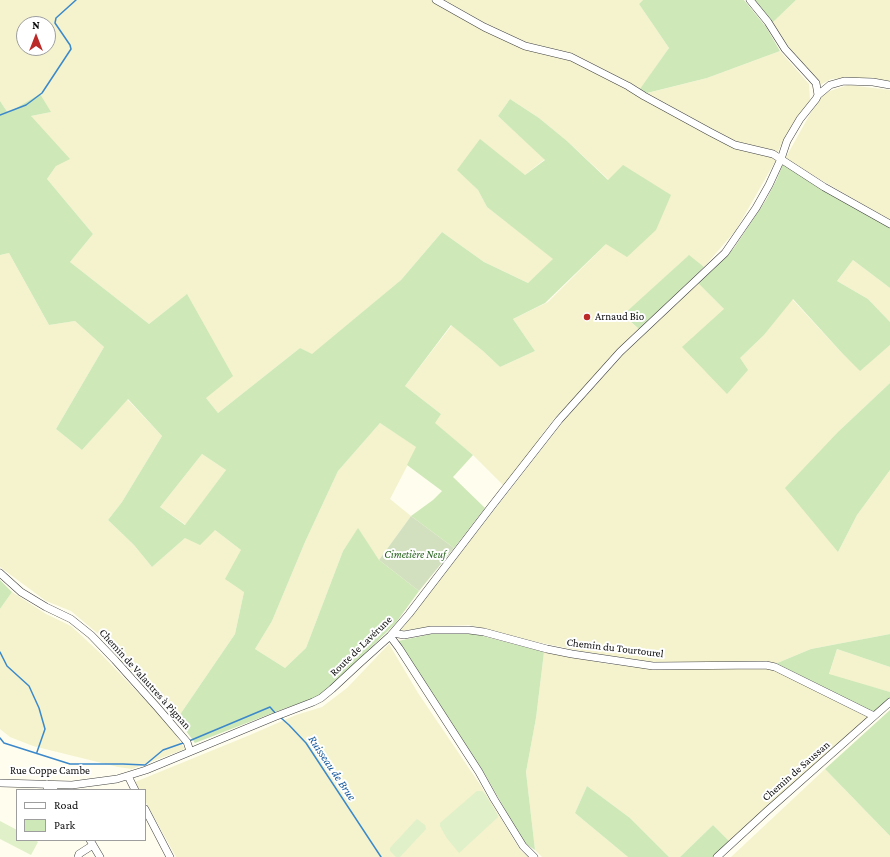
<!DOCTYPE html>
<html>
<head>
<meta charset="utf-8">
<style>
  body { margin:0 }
  #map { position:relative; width:890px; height:857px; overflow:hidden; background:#fffded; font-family:"Crimson Pro",serif }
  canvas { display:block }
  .legend { position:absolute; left:16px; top:789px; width:130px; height:52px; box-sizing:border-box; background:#fff; border:1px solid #9e9e9e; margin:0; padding:5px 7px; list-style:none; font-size:12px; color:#0d0d0d }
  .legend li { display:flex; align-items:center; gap:8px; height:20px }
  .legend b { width:20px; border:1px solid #9e9e9e }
  .north { position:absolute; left:16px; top:16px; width:40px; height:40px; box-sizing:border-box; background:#fff; border:1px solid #9e9e9e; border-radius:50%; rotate:0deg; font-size:11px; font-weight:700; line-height:16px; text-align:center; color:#0d0d0d }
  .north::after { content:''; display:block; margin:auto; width:14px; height:18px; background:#bb2a27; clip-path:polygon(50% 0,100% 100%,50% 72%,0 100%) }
</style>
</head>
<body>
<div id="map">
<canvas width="890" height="857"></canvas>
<ul class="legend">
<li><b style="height:5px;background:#fff"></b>Road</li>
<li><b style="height:11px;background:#cee8b8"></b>Park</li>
</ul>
<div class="north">N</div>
</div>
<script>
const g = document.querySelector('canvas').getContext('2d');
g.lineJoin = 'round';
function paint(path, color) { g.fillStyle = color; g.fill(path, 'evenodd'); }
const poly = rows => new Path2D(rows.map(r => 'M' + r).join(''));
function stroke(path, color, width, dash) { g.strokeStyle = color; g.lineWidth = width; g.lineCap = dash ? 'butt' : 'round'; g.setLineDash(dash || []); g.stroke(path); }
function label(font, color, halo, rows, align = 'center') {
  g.font = font + ' "Crimson Pro",serif'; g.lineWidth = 4; g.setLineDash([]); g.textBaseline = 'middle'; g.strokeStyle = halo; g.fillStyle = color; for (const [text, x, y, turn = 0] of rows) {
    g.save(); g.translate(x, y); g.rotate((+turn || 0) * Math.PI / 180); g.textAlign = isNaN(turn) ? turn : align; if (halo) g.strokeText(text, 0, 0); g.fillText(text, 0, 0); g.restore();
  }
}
paint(poly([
  [0,0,643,0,639,4,669,48,636,96,707,78,780,51,809,84,810,100,780,147,775,159,776,160,736,230,704,267,688,256,623,316,639,329,554,419,540,437,541,438,504,486,473,455,434,423,441,414,405,386,452,325,483,351,500,367,535,351,513,319,548,302,606,244,609,180,567,141,539,118,510,99,498,116,545,159,525,175,458,170,478,190,487,207,554,259,528,283,484,262,442,232,401,280,312,355,300,348,218,413,206,398,186,295,149,324,70,262,93,234,47,179,56,166,31,116,51,112,8,113,0,101],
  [24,24,48,24,48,48,24,48],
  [796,0,890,0,890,82,845,78,831,79,820,85,796,57,772,23],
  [848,85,890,90,890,220,785,159,810,114,824,93],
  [9,253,49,325,75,321,104,347,56,429,82,450,127,399,162,436,122,502,108,520,134,545,152,567,185,538,215,530,241,550,244,592,235,634,177,719,139,678,116,656,103,638,71,611,46,601,0,567,0,255],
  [853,260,890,288,890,322,868,299,837,281],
  [698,283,724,309,740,358,764,335,792,299,842,353,860,370,890,345,890,383,839,431,838,552,857,515,890,470,890,634,811,649,775,664,654,663,581,651,537,642,469,625,428,627,400,631,566,418,624,353],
  [380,423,417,447,390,499,411,516,379,560,358,529,343,551,306,648,285,668,255,649,272,621,305,542,338,471],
  [202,454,226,470,186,525,160,507],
  [12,592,46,614,71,626,99,652,169,725,185,749,132,769,118,767,33,746,10,737,0,729,0,609],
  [389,644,418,693,481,786,520,850,528,857,176,857,145,801,145,790,139,790,135,782,250,735,296,715,322,707,347,688],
  [837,649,890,667,890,692,829,675],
  [544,652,608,664,644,668,774,669,868,717,729,841,713,825,680,857,669,857,630,818,587,786,575,813,628,857,542,857,535,850,526,772,536,718],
  [825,769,890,836,890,857,731,857]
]), '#f4f3ce');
paint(poly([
  [643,0,744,0,766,27,780,51,707,78,635,96,669,48,639,4],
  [754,0,796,0,772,23],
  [40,94,51,112,31,116,70,159,56,166,47,179,93,234,70,262,149,324,187,294,233,376,206,398,218,413,300,348,312,354,401,280,442,232,484,262,528,283,553,259,487,207,478,190,457,170,480,139,525,175,545,160,498,116,510,99,539,118,567,141,608,180,623,165,671,195,656,230,627,257,606,244,545,303,513,319,535,351,500,367,483,351,451,325,405,386,441,414,435,423,473,455,453,477,485,508,454,548,411,516,433,500,442,491,407,465,416,447,380,423,338,471,305,542,272,621,255,649,285,668,306,648,343,551,358,528,379,560,419,591,395,624,325,692,312,699,283,709,195,743,177,719,235,634,244,592,225,579,241,550,215,530,200,545,185,538,152,567,134,545,108,520,122,502,162,436,128,399,82,450,56,429,104,347,75,321,49,325,9,253,0,255,0,101,8,113],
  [202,454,226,470,185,525,160,507],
  [783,164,890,227,890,288,853,260,837,281,868,299,890,322,890,345,860,371,842,353,793,299,764,335,740,358,748,370,727,394,682,347,724,309,698,283,734,248,766,200,777,179],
  [689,255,704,267,639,329,623,315],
  [890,383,890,470,857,515,838,552,785,488,839,431],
  [0,580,12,592,0,609],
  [471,633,544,652,536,718,526,772,535,850,524,843,486,776,398,641,432,634],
  [890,634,890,667,837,649,829,674,890,692,890,700,874,713,775,664,811,649],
  [890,710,890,836,825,769],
  [587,786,630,818,669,857,628,857,575,813],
  [713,825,729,841,713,857,680,857]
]), '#cee8b8');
paint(poly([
  [411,516,454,548,419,591,379,560]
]), '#d3e0bf');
paint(poly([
  [477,791,482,791,485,794,497,814,498,817,459,853,446,837,440,826,440,823],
  [417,819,425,825,426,829,400,857,396,857,390,851,390,848,415,821],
  [0,821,17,830,17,840,35,840,38,842,31,855,0,839]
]), '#e0f0c9');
stroke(poly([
  [0,115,26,105,42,93,71,49,70,45,55,23,56,18,76,0],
  [0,652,7,666,29,686,39,708,45,729,37,752],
  [280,717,289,725,306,743,381,857],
  [0,738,4,743,70,764,123,764,145,765,163,750,183,743],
  [189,741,270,707,276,714]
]), '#3b88cb', 1.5);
const minor = poly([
  [436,0,484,27,525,46,571,57,628,86,644,96,710,132,735,145,773,154,824,187,890,224],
  [818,95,830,85,844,81,873,82,890,85],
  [0,573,21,592,46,607,71,619,91,635,115,660,157,707,187,742,190,751],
  [393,633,404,635,431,630,469,630,484,632,547,649,572,654,653,666,766,665,775,667,874,716],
  [390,636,399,648,479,772,494,799,523,846,534,857],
  [128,776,135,790],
  [0,783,72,785,117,779,146,770,274,717,313,702,321,698,332,689,360,663,390,636,409,614,491,507,559,420,620,352,725,253,756,208,769,185,781,159,787,141,800,119,816,99,818,95,816,83,785,49,768,22,750,0],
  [47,784,47,787,54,790],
  [145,809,170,857],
  [90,840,100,857],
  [78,857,79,854,93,845],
  [717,857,767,811,890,702]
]);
stroke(minor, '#404040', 8);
stroke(minor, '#fff', 7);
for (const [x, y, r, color] of [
  [587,317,4,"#bb2a27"]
]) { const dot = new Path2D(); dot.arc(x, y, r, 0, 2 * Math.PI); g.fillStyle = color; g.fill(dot); stroke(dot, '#fff', 1.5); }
label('11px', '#0d0d0d', '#fff', [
  ["Arnaud Bio",595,317]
], 'left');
label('italic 11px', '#28641e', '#fff', [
  ["Cimetière Neuf",415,555]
]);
label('11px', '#0d0d0d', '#fff', [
  ["Route de Lavérune",361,646,-44],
  ["Chemin du Tourtourel",615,648,7],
  ["Chemin de Valautres à Pignan",145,679,48],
  ["Rue Coppe Cambe",50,771],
  ["Chemin de Saussan",796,771,-41]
]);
label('italic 12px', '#185a9d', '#fff', [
  ["Ruisseau de Brue",332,768,56]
]);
</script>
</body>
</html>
